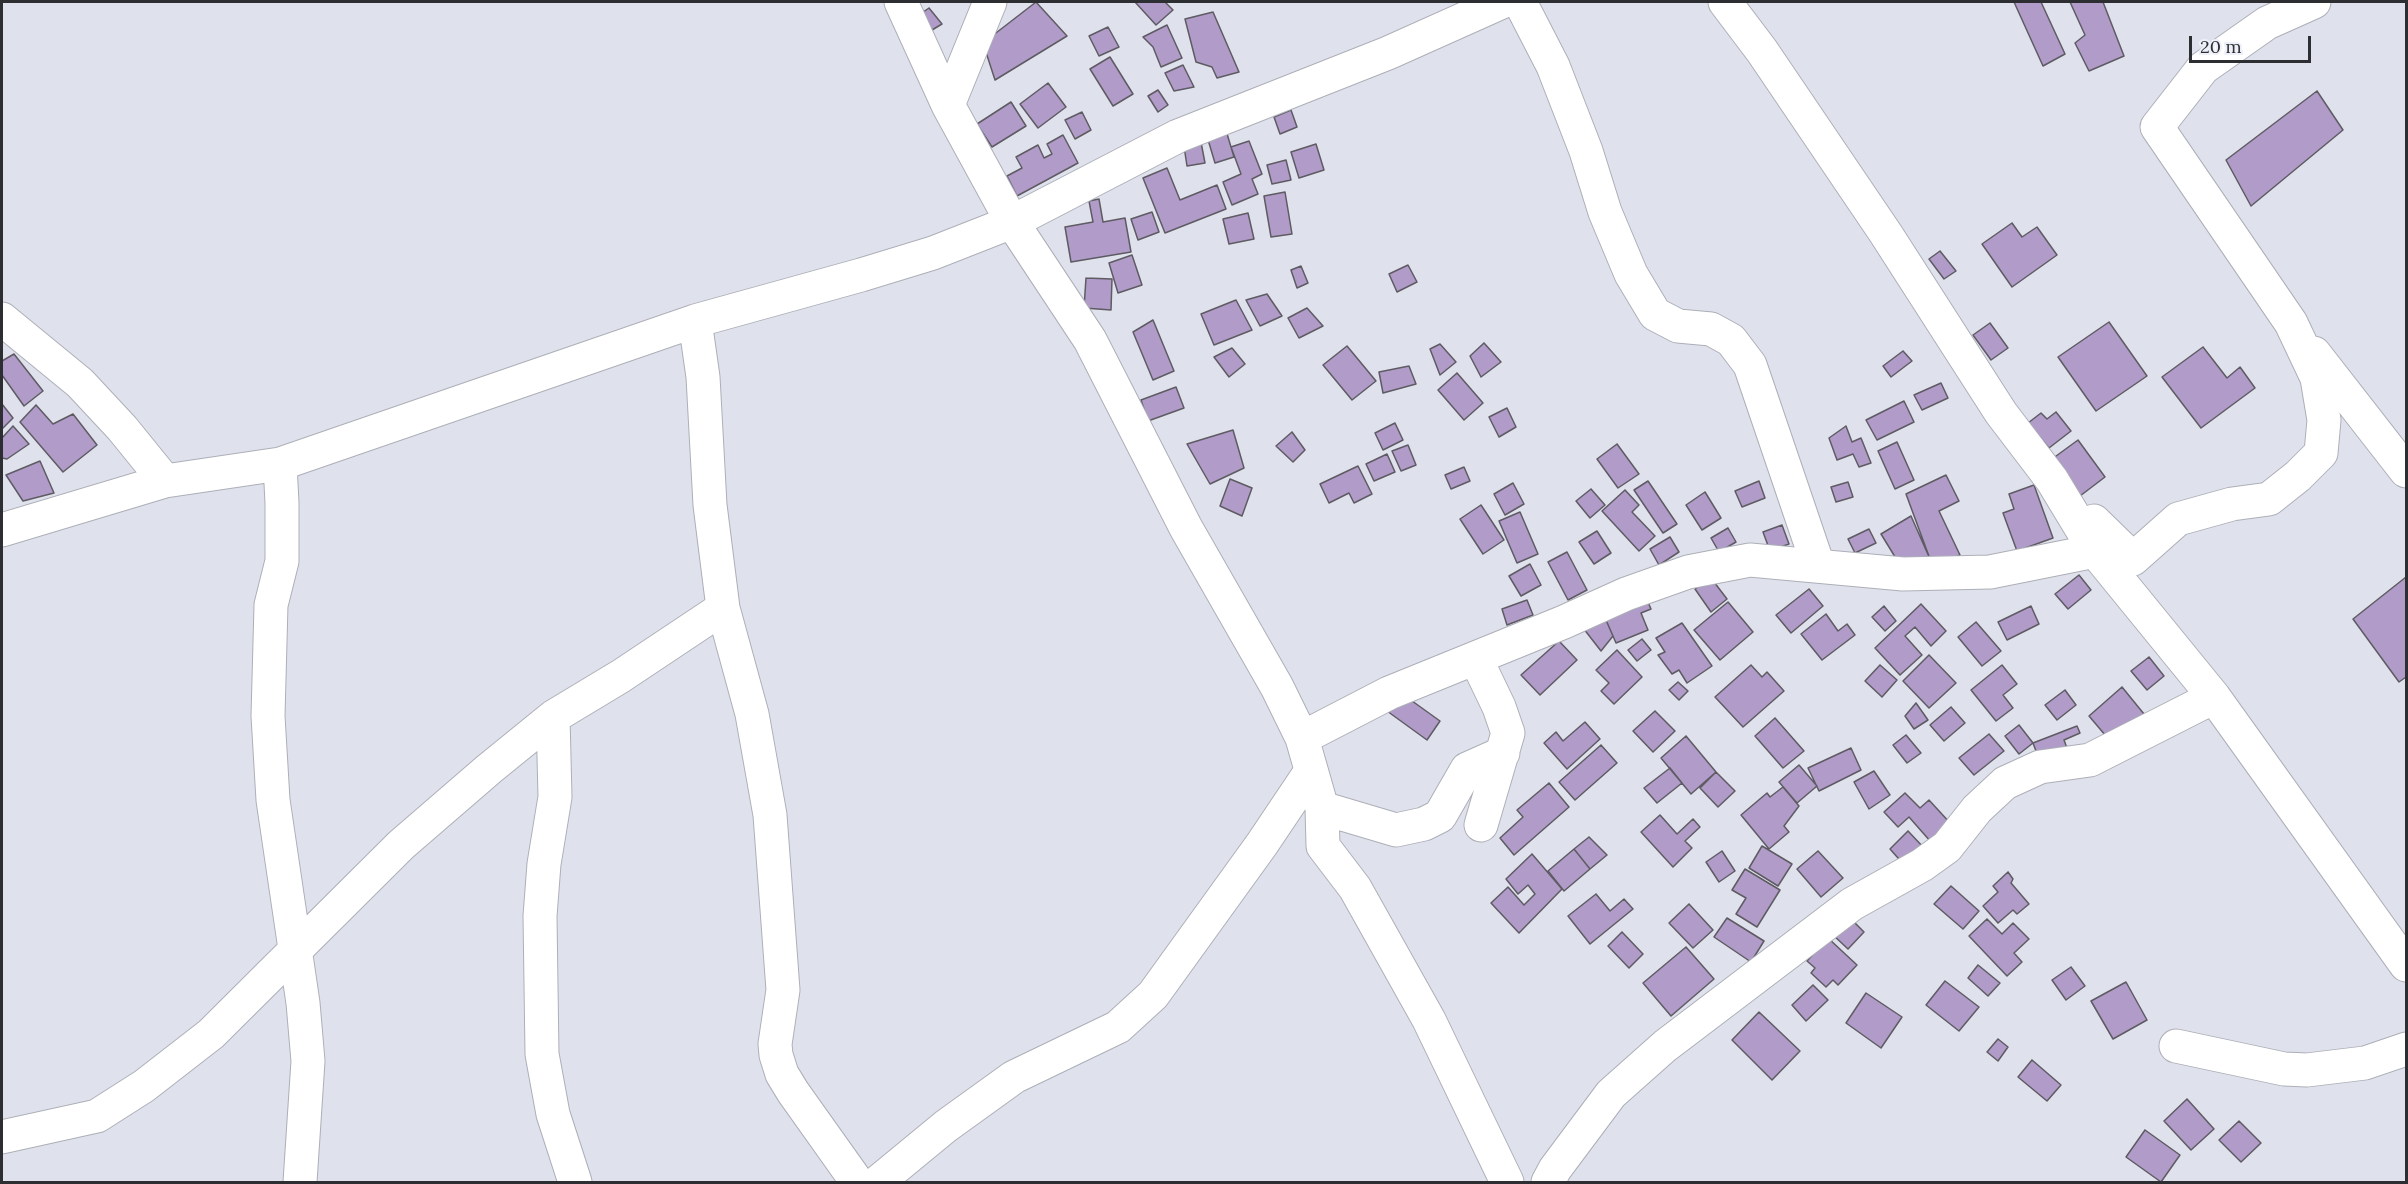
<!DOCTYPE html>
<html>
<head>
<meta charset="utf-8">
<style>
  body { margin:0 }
  #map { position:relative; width:2408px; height:1184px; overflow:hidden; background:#dfe2ec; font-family:Lora,serif }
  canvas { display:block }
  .frame { position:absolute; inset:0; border:3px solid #2d2e31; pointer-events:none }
  .scale { position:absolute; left:2189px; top:36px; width:122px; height:27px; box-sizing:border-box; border:3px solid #2d2e31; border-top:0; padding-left:8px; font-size:18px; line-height:21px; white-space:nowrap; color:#2d2e31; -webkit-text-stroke:4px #edf0f9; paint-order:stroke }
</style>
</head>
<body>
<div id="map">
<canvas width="2408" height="1184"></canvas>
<div class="frame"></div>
<div class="scale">20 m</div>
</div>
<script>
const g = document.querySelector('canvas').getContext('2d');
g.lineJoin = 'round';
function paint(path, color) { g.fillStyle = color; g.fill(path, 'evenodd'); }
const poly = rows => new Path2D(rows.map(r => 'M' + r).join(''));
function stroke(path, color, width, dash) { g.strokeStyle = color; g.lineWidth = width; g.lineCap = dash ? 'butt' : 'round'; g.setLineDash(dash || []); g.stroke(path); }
const building = poly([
  [1036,2,1067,36,995,80,983,43,1036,2],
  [1135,2,1165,2,1173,10,1156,25,1135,2],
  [2014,2,2041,2,2065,54,2043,66,2014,2],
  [2070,2,2103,2,2124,56,2089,71,2075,43,2085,35,2070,2],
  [929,8,942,24,922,36,916,17,929,8],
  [1213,12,1239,72,1217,78,1212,67,1196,62,1185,19,1213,12],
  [1167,25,1182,58,1161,67,1153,47,1143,37,1167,25],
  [1108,27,1119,47,1099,56,1089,36,1108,27],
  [1110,57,1133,94,1113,106,1090,69,1110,57],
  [1183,65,1194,87,1174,91,1165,73,1183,65],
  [1048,83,1066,107,1038,128,1020,104,1048,83],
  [1158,90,1168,105,1158,112,1148,96,1158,90],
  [2317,91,2343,130,2251,206,2226,160,2317,91],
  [1011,102,1026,126,992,147,977,124,1011,102],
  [1291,110,1297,127,1280,134,1274,117,1291,110],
  [1082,112,1091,130,1075,139,1065,120,1082,112],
  [1225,127,1234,157,1215,163,1206,133,1225,127],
  [1063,135,1078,163,1017,196,1007,176,1022,168,1016,157,1038,145,1044,158,1052,154,1047,144,1063,135],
  [1200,137,1205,163,1187,166,1183,140,1200,137],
  [1249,141,1262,174,1252,179,1258,194,1232,205,1223,182,1241,174,1231,147,1249,141],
  [1316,144,1324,170,1299,178,1291,152,1316,144],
  [1286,160,1291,180,1272,184,1267,165,1286,160],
  [1167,168,1180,200,1217,185,1226,209,1165,233,1143,178,1167,168],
  [1285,192,1292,234,1271,237,1264,196,1285,192],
  [1099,199,1103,222,1125,218,1131,252,1071,262,1065,227,1093,222,1089,201,1099,199],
  [1152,212,1159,232,1138,240,1131,219,1152,212],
  [1248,213,1254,239,1229,244,1223,219,1248,213],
  [2012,223,2022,237,2037,227,2057,255,2012,287,1982,244,2012,223],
  [1940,251,1956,271,1944,279,1929,259,1940,251],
  [1132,255,1142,285,1118,293,1109,263,1132,255],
  [1408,265,1417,282,1397,292,1389,274,1408,265],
  [1301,266,1308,283,1297,288,1291,270,1301,266],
  [1086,278,1112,279,1111,310,1084,308,1086,278],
  [1267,294,1282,316,1260,326,1246,300,1267,294],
  [1236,300,1252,330,1214,345,1201,314,1236,300],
  [1307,308,1323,326,1299,338,1288,318,1307,308],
  [1153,320,1174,371,1153,380,1133,332,1153,320],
  [2109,322,2147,376,2096,411,2058,357,2109,322],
  [1990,323,2008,348,1991,360,1973,335,1990,323],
  [1484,343,1501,362,1481,377,1470,356,1484,343],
  [1440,344,1456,362,1440,375,1430,349,1440,344],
  [1347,346,1376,381,1352,400,1323,365,1347,346],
  [2203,347,2227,378,2240,367,2255,388,2201,428,2162,377,2203,347],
  [1232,348,1245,364,1229,377,1214,357,1232,348],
  [1903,351,1912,361,1891,377,1883,366,1903,351],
  [14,354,43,391,24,406,2,375,2,361,14,354],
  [1409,366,1416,384,1383,393,1379,372,1409,366],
  [1457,373,1483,403,1464,420,1438,390,1457,373],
  [1941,383,1948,398,1922,410,1914,395,1941,383],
  [1176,387,1184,408,1148,421,1141,400,1176,387],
  [1904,401,1914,422,1877,440,1866,420,1904,401],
  [2,404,13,418,2,429,2,404],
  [36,405,53,424,73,414,97,445,63,472,20,422,36,405],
  [1507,408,1516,427,1499,437,1489,417,1507,408],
  [2056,412,2071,431,2049,448,2028,423,2041,413,2047,419,2056,412],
  [1395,423,1403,440,1383,450,1375,433,1395,423],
  [13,426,29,444,7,459,2,458,2,438,13,426],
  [1846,426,1852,442,1861,438,1871,463,1859,467,1853,454,1837,460,1829,438,1846,426],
  [1233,430,1244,468,1210,484,1187,444,1233,430],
  [1292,432,1305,450,1293,462,1276,446,1292,432],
  [2078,440,2105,477,2080,496,2052,459,2078,440],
  [1897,442,1914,480,1895,489,1878,451,1897,442],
  [1617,444,1639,474,1618,488,1597,459,1617,444],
  [1408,445,1416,465,1401,471,1392,451,1408,445],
  [1387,454,1395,472,1374,481,1366,464,1387,454],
  [40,461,54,493,23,501,6,475,40,461],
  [1358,466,1372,494,1354,503,1349,493,1329,503,1320,484,1358,466],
  [1464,467,1470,481,1451,489,1445,475,1464,467],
  [1946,475,1959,501,1939,511,1960,555,1940,564,1930,559,1906,494,1946,475],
  [1230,479,1252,488,1242,516,1220,506,1230,479],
  [1648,481,1677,524,1663,533,1634,490,1648,481],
  [1759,481,1765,498,1742,507,1735,491,1759,481],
  [1848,482,1853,497,1836,502,1831,487,1848,482],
  [1513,483,1524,504,1505,515,1494,494,1513,483],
  [2034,485,2053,538,2017,551,2003,513,2014,509,2009,494,2034,485],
  [1591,489,1605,505,1590,518,1576,501,1591,489],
  [1625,490,1639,505,1632,512,1655,536,1639,551,1602,511,1625,490],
  [1705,492,1721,518,1702,530,1686,505,1705,492],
  [1481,505,1504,540,1483,554,1460,519,1481,505],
  [1520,512,1538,554,1517,563,1499,521,1520,512],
  [1911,516,1930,559,1900,565,1881,534,1911,516],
  [1782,525,1789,544,1770,551,1763,532,1782,525],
  [1728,528,1736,542,1719,552,1711,538,1728,528],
  [1869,529,1876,543,1855,553,1848,539,1869,529],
  [1597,531,1611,553,1594,564,1579,542,1597,531],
  [1670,537,1679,552,1659,565,1650,549,1670,537],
  [1567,552,1587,590,1568,600,1548,562,1567,552],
  [1530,564,1541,585,1521,596,1509,576,1530,564],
  [2079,575,2091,590,2068,609,2055,594,2079,575],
  [2406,577,2406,677,2399,682,2353,619,2406,577],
  [1711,578,1727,599,1711,612,1695,589,1711,578],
  [1809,589,1823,606,1791,633,1776,615,1809,589],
  [1644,593,1651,609,1641,613,1648,630,1616,643,1606,620,1644,593],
  [1527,600,1533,615,1507,625,1502,609,1527,600],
  [1728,602,1753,632,1720,660,1694,630,1728,602],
  [1921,604,1946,631,1931,646,1915,627,1905,636,1922,655,1900,675,1875,648,1921,604],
  [1884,606,1896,621,1885,631,1872,617,1884,606],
  [2031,606,2039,624,2007,640,1998,622,2031,606],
  [1826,614,1838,631,1847,624,1855,635,1822,660,1801,634,1826,614],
  [1606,620,1613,636,1601,651,1580,624,1606,620],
  [1976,622,2001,651,1982,666,1958,637,1976,622],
  [1682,623,1712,666,1687,683,1679,670,1672,674,1658,655,1665,652,1656,638,1682,623],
  [1642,639,1651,650,1637,661,1628,650,1642,639],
  [1559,641,1577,660,1540,695,1521,675,1559,641],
  [1617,650,1642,677,1614,704,1601,691,1609,683,1596,670,1617,650],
  [1929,655,1956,683,1929,708,1903,681,1929,655],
  [2149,657,2164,676,2147,690,2131,671,2149,657],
  [1751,665,1762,677,1767,672,1784,691,1743,727,1715,697,1751,665],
  [1880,665,1897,680,1882,697,1865,681,1880,665],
  [2002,665,2017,684,2003,695,2013,708,1996,721,1971,690,2002,665],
  [1678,682,1688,691,1679,700,1669,690,1678,682],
  [2122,687,2144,714,2111,742,2089,716,2122,687],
  [2065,690,2076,705,2057,720,2045,705,2065,690],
  [1401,693,1440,721,1427,740,1387,711,1401,693],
  [1916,703,1928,720,1914,729,1905,716,1916,703],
  [1951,707,1965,723,1944,741,1930,725,1951,707],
  [1655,711,1675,731,1653,752,1633,731,1655,711],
  [1775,718,1804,751,1783,768,1755,736,1775,718],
  [1585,722,1600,739,1567,769,1544,743,1556,732,1563,741,1585,722],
  [2019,725,2033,743,2019,754,2005,736,2019,725],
  [2077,726,2080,733,2064,740,2070,756,2042,767,2033,743,2077,726],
  [1989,734,2004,751,1974,775,1959,758,1989,734],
  [1906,735,1921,753,1907,763,1893,745,1906,735],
  [1686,736,1716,772,1691,794,1661,758,1686,736],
  [1601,745,1617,763,1575,800,1559,782,1601,745],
  [1851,748,1861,770,1819,791,1808,768,1851,748],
  [1799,765,1817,786,1797,803,1779,782,1799,765],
  [1670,768,1682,783,1657,803,1644,788,1670,768],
  [1874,771,1890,795,1869,809,1854,782,1874,771],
  [1716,772,1735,791,1718,807,1700,788,1716,772],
  [1549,783,1569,807,1514,855,1500,838,1523,817,1517,810,1549,783],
  [1783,787,1799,806,1784,826,1789,832,1769,849,1741,815,1767,793,1770,797,1783,787],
  [1905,793,1920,808,1929,800,1951,824,1931,842,1909,817,1898,827,1884,812,1905,793],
  [1660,815,1677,834,1693,819,1700,827,1685,841,1692,848,1673,867,1641,832,1660,815],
  [1908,831,1925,849,1906,867,1890,849,1908,831],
  [1589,837,1607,855,1590,869,1574,849,1589,837],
  [1762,846,1792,864,1778,886,1749,868,1762,846],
  [1574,849,1590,869,1564,891,1548,871,1574,849],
  [1722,851,1735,871,1719,882,1706,862,1722,851],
  [1818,851,1843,878,1821,897,1797,869,1818,851],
  [1532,854,1562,889,1519,933,1491,903,1508,887,1524,905,1535,894,1528,885,1518,894,1506,879,1532,854],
  [1745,869,1780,890,1757,927,1736,914,1746,898,1732,890,1745,869],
  [2008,872,2013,879,2011,883,2029,904,2017,914,2013,910,1998,923,1983,906,1998,892,1993,886,2008,872],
  [1951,886,1979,911,1963,929,1934,904,1951,886],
  [1596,894,1610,911,1624,899,1633,909,1590,944,1568,916,1596,894],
  [1689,904,1713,930,1693,948,1669,923,1689,904],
  [1849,917,1864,932,1848,949,1832,934,1849,917],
  [1727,918,1764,941,1751,962,1714,937,1727,918],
  [1987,919,2002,934,2013,923,2029,939,2014,953,2022,962,2007,976,1969,936,1987,919],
  [1622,932,1643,954,1629,968,1608,946,1622,932],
  [1828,938,1857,965,1838,985,1833,980,1826,987,1811,973,1815,968,1807,961,1828,938],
  [1686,947,1714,979,1671,1016,1643,983,1686,947],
  [1978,965,2000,983,1988,996,1968,978,1978,965],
  [2071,967,2085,986,2066,1000,2052,980,2071,967],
  [1945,981,1979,1007,1959,1031,1926,1005,1945,981],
  [2126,982,2147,1020,2113,1039,2091,1001,2126,982],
  [1813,985,1828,1000,1806,1021,1792,1005,1813,985],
  [1866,993,1902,1017,1881,1048,1846,1023,1866,993],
  [1759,1012,1800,1051,1772,1080,1732,1040,1759,1012],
  [1998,1039,2008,1047,1998,1061,1987,1052,1998,1039],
  [2032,1060,2061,1085,2047,1101,2018,1077,2032,1060],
  [2187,1099,2214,1129,2191,1150,2164,1121,2187,1099],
  [2239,1121,2261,1143,2241,1162,2219,1140,2239,1121],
  [2145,1130,2180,1155,2161,1182,2126,1157,2145,1130]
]);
paint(building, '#b09bc9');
stroke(building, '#5e5b63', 1.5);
const minor = poly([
  [901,2,948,105,1012,222,1090,340,1186,528,1277,687,1302,738,1322,808,1323,846,1355,888,1429,1020,1507,1182],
  [1520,2,1553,66,1586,151,1605,212,1631,274,1655,314,1678,326,1711,329,1731,340,1750,365,1818,565],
  [1725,2,1762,51,1886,234,2001,413,2052,480,2095,551,2214,697,2406,965],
  [948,105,990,2],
  [2,319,80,383,122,428,165,481],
  [695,321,703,377,710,505,723,608,752,714,770,815,783,990,775,1044,776,1055,782,1074,793,1092,857,1182],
  [2314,353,2406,471],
  [280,464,282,503,282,561,271,605,268,716,273,800,303,1003,308,1061,300,1182],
  [2094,521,2133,559,2178,519,2232,504,2269,499,2298,476,2321,453,2324,420,2317,378,2291,323,2157,127,2203,68,2267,23,2314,2],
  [2,530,165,481,280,464,695,321,861,275,933,253,1012,222,1178,136,1388,53,1502,2],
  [1476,659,1499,707,1508,733,1481,825],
  [553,717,555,797,544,864,540,916,542,1054,553,1114,575,1182],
  [1302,738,1389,693,1564,622,1626,594,1688,572,1750,560,1903,574,1990,572,2095,551],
  [1322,808,1396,830,1424,824,1440,816,1467,769,1503,753],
  [2176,1046,2284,1069,2307,1070,2365,1063,2406,1049],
  [2,1137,97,1116,144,1086,211,1034,401,845,489,769,553,717,621,676,723,608],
  [878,1182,946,1126,1014,1077,1118,1027,1153,995,1262,844,1311,771],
  [1548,1182,1555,1169,1611,1094,1665,1046,1852,904,1922,865,1947,847,1977,809,2005,783,2040,767,2090,760,2214,697]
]);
stroke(minor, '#adafb8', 35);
stroke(minor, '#fff', 33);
</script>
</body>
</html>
